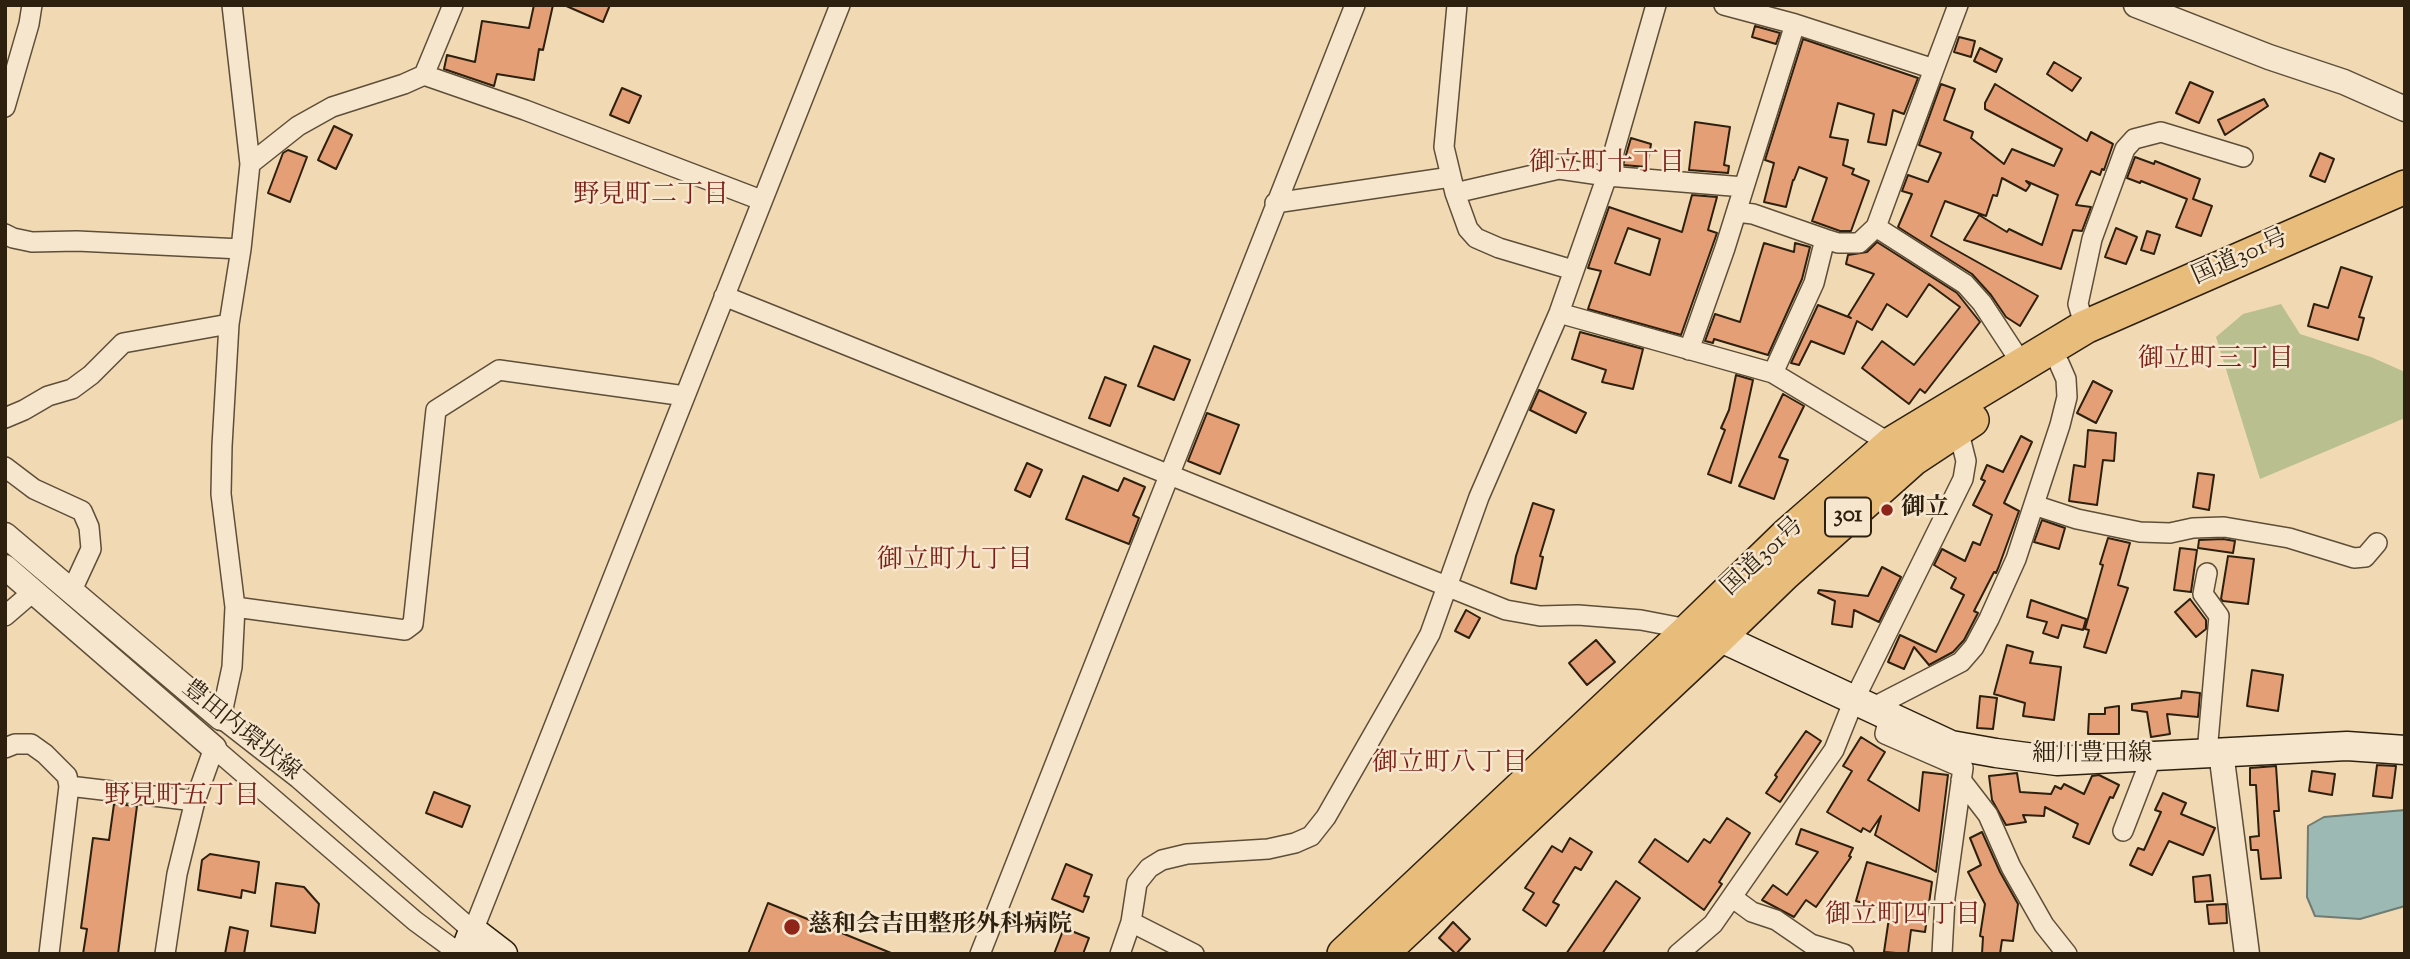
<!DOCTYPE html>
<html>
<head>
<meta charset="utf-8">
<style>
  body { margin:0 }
  #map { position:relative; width:2410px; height:959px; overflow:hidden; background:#f1d9b4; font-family:"Sorts Mill Goudy",serif }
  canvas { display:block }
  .frame { position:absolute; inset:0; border:7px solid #2d200f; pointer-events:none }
</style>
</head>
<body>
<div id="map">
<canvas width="2410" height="959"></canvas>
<div class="frame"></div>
</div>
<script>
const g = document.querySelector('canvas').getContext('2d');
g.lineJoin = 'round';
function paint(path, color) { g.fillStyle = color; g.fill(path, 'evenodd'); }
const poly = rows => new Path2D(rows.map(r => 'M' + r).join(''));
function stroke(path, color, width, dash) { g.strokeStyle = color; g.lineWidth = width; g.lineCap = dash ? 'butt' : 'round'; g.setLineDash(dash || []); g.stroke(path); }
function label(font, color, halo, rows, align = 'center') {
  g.font = font + ' "Sorts Mill Goudy","Noto Serif JP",serif'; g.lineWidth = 5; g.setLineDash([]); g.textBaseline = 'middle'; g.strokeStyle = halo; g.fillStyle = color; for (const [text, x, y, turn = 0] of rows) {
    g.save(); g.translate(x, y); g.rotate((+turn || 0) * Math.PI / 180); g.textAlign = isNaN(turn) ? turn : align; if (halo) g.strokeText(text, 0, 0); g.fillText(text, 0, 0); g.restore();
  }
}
paint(poly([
  [2281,304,2300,334,2371,357,2405,372,2405,418,2260,479,2216,337,2243,314]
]), '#b9bf8e');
const water = poly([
  [2405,810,2405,906,2360,919,2315,916,2307,897,2308,826,2324,817,2405,810]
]);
paint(water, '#9cb9b4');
stroke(water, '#707c72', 2);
const building = poly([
  [534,5,553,5,543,50,539,49,534,80,497,74,494,86,444,69,447,55,475,62,482,21,529,28,534,5],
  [564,5,610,5,603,22,564,5],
  [1755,26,1780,33,1776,44,1752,37,1755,26],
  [1959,37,1975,41,1971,57,1954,52,1959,37],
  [1803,39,1918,78,1904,114,1893,110,1886,145,1868,142,1874,114,1838,103,1830,137,1848,140,1843,165,1854,169,1852,174,1869,181,1851,231,1840,231,1812,221,1827,178,1799,167,1794,180,1793,180,1786,207,1764,202,1774,163,1765,160,1803,39],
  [1980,48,2002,59,1996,72,1974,61,1980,48],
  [2054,62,2081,78,2072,91,2047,74,2054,62],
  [2190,82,2213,92,2199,123,2176,113,2190,82],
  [1941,84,1955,89,1944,120,1973,132,1971,138,2004,164,2012,149,2054,166,2062,149,1985,109,1985,103,1995,84,2087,141,2091,132,2113,144,2104,170,2102,169,2100,175,2091,171,2076,205,2091,207,2082,231,2073,230,2061,269,1964,240,1979,215,2007,232,2009,229,2042,245,2058,195,2026,181,2030,185,2026,191,2002,178,1997,196,1993,195,1986,216,1945,201,1931,236,2038,296,2020,326,2006,317,1991,295,1972,274,1898,227,1912,194,1902,191,1908,175,1928,182,1941,153,1919,145,1941,84],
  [622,88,641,96,629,123,610,115,622,88],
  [2264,99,2268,106,2225,135,2218,120,2264,99],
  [1695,122,1730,127,1724,165,1729,166,1728,173,1689,170,1695,122],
  [334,126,352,135,336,169,318,160,334,126],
  [1631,138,1651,144,1647,167,1623,165,1631,138],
  [288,150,307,157,290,202,268,193,283,153,288,150],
  [2320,153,2334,159,2325,182,2310,176,2320,153],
  [2135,157,2154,164,2155,161,2200,179,2193,199,2212,206,2201,236,2176,227,2187,199,2141,181,2140,183,2127,178,2135,157],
  [1692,195,1717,197,1708,230,1717,233,1681,335,1588,309,1601,271,1588,268,1609,207,1682,232,1692,195],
  [1628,228,1660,239,1650,275,1615,263,1628,228],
  [2116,228,2137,237,2126,264,2105,257,2116,228],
  [2147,231,2160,235,2154,254,2141,250,2147,231],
  [1877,242,1957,293,1980,322,1925,393,1920,389,1909,404,1862,368,1882,341,1914,365,1960,307,1929,284,1907,317,1887,304,1872,330,1857,321,1844,354,1811,341,1799,365,1791,363,1818,305,1851,318,1848,316,1874,274,1846,264,1848,255,1867,252,1877,242],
  [1764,243,1794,252,1795,243,1810,247,1802,279,1768,355,1714,339,1713,343,1705,341,1715,314,1740,322,1764,243],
  [2341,267,2372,277,2359,317,2364,318,2358,340,2308,326,2314,304,2328,308,2341,267],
  [1580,332,1643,349,1633,389,1602,382,1606,370,1572,359,1580,332],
  [1154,346,1190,360,1174,400,1138,386,1154,346],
  [1736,375,1753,380,1731,483,1708,474,1725,430,1721,428,1729,410,1736,375],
  [1105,377,1126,385,1110,426,1089,418,1105,377],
  [2093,381,2112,391,2096,423,2077,413,2093,381],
  [1539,390,1586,413,1576,433,1530,410,1539,390],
  [1783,394,1804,406,1779,457,1788,460,1774,499,1739,486,1783,394],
  [1207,413,1239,425,1220,474,1188,461,1207,413],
  [2088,430,2116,433,2114,461,2103,460,2097,505,2069,501,2074,465,2085,467,2088,430],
  [2021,436,2032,442,2004,503,2019,511,1999,566,1996,573,1994,572,1974,611,1978,613,1964,640,1953,652,1929,665,1914,647,1904,669,1888,662,1900,635,1936,652,1964,595,1951,588,1956,578,1934,565,1942,549,1965,561,1973,542,1980,545,1992,515,1973,505,1985,481,1981,479,1987,465,2003,472,2021,436],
  [1027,463,1042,470,1030,497,1015,490,1027,463],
  [2198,473,2214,475,2209,510,2193,507,2198,473],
  [1083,476,1118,491,1124,478,1145,487,1133,515,1139,518,1129,544,1066,519,1083,476],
  [1533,503,1554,510,1540,556,1543,557,1536,589,1511,583,1516,556,1533,503],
  [2042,520,2065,528,2059,549,2034,542,2042,520],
  [2108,538,2130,543,2118,585,2128,588,2106,653,2084,647,2089,630,2085,629,2103,565,2100,564,2108,538],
  [2223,539,2235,541,2233,553,2198,548,2199,540,2223,539],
  [2180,548,2197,550,2191,592,2174,590,2180,548],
  [2228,556,2254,559,2248,604,2223,601,2221,599,2228,556],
  [1882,567,1901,577,1879,622,1854,610,1852,627,1832,624,1835,601,1818,593,1819,590,1868,596,1882,567],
  [2190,599,2206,620,2206,629,2196,637,2175,612,2190,599],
  [2031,600,2086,619,2083,630,2062,625,2058,638,2043,633,2047,622,2027,617,2031,600],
  [1466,610,1480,618,1469,638,1455,631,1466,610],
  [1596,640,1615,662,1587,685,1569,663,1596,640],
  [2007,645,2033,652,2030,663,2061,667,2054,720,2023,716,2025,703,1994,694,2007,645],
  [2252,670,2283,675,2278,711,2247,706,2252,670],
  [2182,691,2200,693,2198,717,2167,714,2170,734,2151,737,2147,712,2132,710,2132,704,2181,698,2182,691],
  [1980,696,1997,698,1993,729,1977,728,1980,696],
  [2119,706,2119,734,2088,734,2089,714,2105,714,2105,708,2119,706],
  [1806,731,1821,741,1780,802,1766,793,1777,777,1775,775,1806,731],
  [1861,737,1885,752,1868,780,1919,811,1923,772,1948,775,1936,872,1875,835,1881,816,1870,832,1863,828,1861,832,1827,812,1852,771,1843,766,1861,737],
  [2377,765,2396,766,2392,798,2373,796,2377,765],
  [2276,766,2279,811,2274,811,2281,878,2261,879,2258,850,2251,850,2250,837,2259,836,2256,785,2250,785,2250,768,2276,766],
  [2312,771,2335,774,2332,795,2309,791,2312,771],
  [2017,773,2020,792,2051,794,2055,786,2061,789,2064,784,2084,794,2092,776,2099,775,2119,785,2113,798,2110,797,2089,844,2073,837,2078,824,2045,807,2044,816,2023,815,2026,822,2006,825,1992,800,1989,776,2017,773],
  [434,792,470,806,462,827,426,813,434,792],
  [2163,793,2186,803,2181,814,2215,828,2203,855,2169,841,2152,875,2130,865,2138,848,2144,850,2161,812,2155,810,2163,793],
  [114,804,137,806,118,954,83,954,87,929,81,928,93,838,109,840,114,804],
  [1727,818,1750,833,1719,882,1722,884,1704,910,1639,862,1655,839,1688,862,1704,839,1710,843,1727,818],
  [1801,829,1853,848,1849,856,1851,857,1816,907,1806,900,1794,917,1762,900,1773,885,1787,895,1818,852,1796,844,1801,829],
  [1982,832,2000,872,2018,904,2013,941,2002,940,2000,954,1982,954,1983,937,1980,936,1985,904,1968,872,1981,865,1970,838,1982,832],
  [1570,838,1592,852,1581,870,1575,867,1553,902,1559,905,1546,926,1523,910,1534,893,1525,888,1552,846,1562,852,1570,838],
  [210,854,259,862,255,893,242,890,241,898,198,890,202,860,210,854],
  [1867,862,1932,882,1925,932,1911,930,1908,954,1884,952,1890,911,1856,901,1867,862],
  [1066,864,1092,875,1084,896,1089,897,1083,912,1052,899,1066,864],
  [2210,875,2213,901,2195,902,2193,877,2210,875],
  [1616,881,1640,898,1602,954,1566,954,1616,881],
  [276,883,304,887,319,904,315,933,271,926,276,883],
  [768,903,891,953,891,954,748,954,768,903],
  [2226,904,2227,923,2209,924,2207,905,2226,904],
  [1453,922,1470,939,1456,954,1439,938,1453,922],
  [230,927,248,931,244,954,225,954,230,927],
  [1064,928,1089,938,1083,954,1054,954,1064,928]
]);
paint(building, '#e59f77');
stroke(building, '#2d200f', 2);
const minor = poly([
  [232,5,250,164,241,249,229,324,222,446,221,494,235,607,232,667,221,718,298,778,473,931,840,5],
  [1457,5,1444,147,1455,193,1468,229,1476,238,1499,248,1573,270],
  [1724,5,1795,24,1934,69,1876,227,1859,243,1838,243,1825,239,1814,283,1773,373],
  [1934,69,1958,5],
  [424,75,525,110,761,200],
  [5,107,29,24,32,5],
  [250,164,298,126,332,107,404,84,424,75,453,5],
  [1455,193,1559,169,1607,176,1744,187],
  [1275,203,1451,177],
  [1737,212,1753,214,1825,239],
  [1876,227,1965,284,1982,303,2022,364],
  [5,234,13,238,32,242,77,241,241,249],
  [724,296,1506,610,1540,616,1578,615,1641,620,1693,630],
  [1559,313,1773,373,1891,444],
  [2085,327,2078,304,2092,239,2125,149,2134,139,2161,132,2243,157],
  [1689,350,1725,248,1795,24],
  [5,418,24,410,48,396,72,389,91,375,123,343,229,324],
  [5,467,34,489,82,511,89,527,91,549,72,590],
  [2034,505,2077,519,2140,532,2170,533,2193,528,2224,527,2289,538,2354,558,2365,557,2377,543],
  [2207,573,2203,594,2219,616,2207,753],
  [235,607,405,630,413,624,436,410,499,370,685,396],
  [5,616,34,591],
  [1870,709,1961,662,1974,647,1989,619,2016,559,2060,425,2067,397,2066,379,2059,363],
  [1889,717,1885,734,1963,768,1945,898,1942,954],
  [5,748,15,744,31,744,45,754,67,776,69,786,195,801],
  [1961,780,1988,815,2011,867,2044,925,2067,954],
  [2123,831,2152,756],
  [1733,898,1752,912,1776,920,1811,944,1844,954],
  [1131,922,1194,954],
  [49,954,69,786],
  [165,954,177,874,195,801,214,748,415,921,460,954],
  [980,954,1355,5],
  [1120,954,1131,922,1137,883,1149,868,1162,860,1187,854,1268,849,1295,843,1311,836,1326,817,1405,679,1430,634,1479,497,1559,313,1607,176,1656,5],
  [1678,954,1713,924,1834,750,1854,700,1963,479,1966,461,1958,429]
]);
const tertiary = poly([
  [2136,5,2269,57,2344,82,2405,109],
  [5,535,221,718],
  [5,567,214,748],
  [2221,752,2247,954]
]);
const secondary = poly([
  [1719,637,1951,745,1996,753,2057,761,2347,746,2405,750],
  [464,954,473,931,503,954]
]);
const trunk = poly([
  [1344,954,1690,629,1788,534,1891,444,2085,327,2405,187],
  [1381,954,1719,637,1784,574,1913,459,1972,420]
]);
stroke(minor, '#5e4e38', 22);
stroke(tertiary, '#5e4e38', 27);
stroke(secondary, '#2d200f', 31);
stroke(trunk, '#2d200f', 36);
stroke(minor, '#f6e6ce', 19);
stroke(tertiary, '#f6e6ce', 24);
stroke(secondary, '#f6e6ce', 28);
stroke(trunk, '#e8bc7a', 33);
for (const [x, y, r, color] of [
  [1887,510,7,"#8f2418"],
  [792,927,9,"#8f2418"]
]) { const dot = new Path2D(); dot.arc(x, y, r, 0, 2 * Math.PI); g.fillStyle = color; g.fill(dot); stroke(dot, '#f6e6ce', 2.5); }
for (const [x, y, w] of [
  [1848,517,46]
]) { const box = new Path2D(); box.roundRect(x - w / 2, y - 19.5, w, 39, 5); g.fillStyle = '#f6e6ce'; g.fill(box); stroke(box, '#2d200f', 2); }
label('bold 23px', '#2d200f', null, [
  ["301",1848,517]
]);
label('24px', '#2d200f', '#f6e6ce', [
  ["国道301号",2241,259,-24],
  ["国道301号",1764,558,-43],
  ["豊田内環状線",240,732,39],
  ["細川豊田線",2092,756]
]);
label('bold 24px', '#2d200f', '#f6e6ce', [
  ["御立",1901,510],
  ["慈和会吉田整形外科病院",808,927]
], 'left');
label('26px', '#7a1f14', '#f6e6ce', [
  ["御立町十丁目",1607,166],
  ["野見町二丁目",651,198],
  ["御立町三丁目",2216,362],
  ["御立町九丁目",955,563],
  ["御立町八丁目",1450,766],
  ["野見町五丁目",182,799],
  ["御立町四丁目",1903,918]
]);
</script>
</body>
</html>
